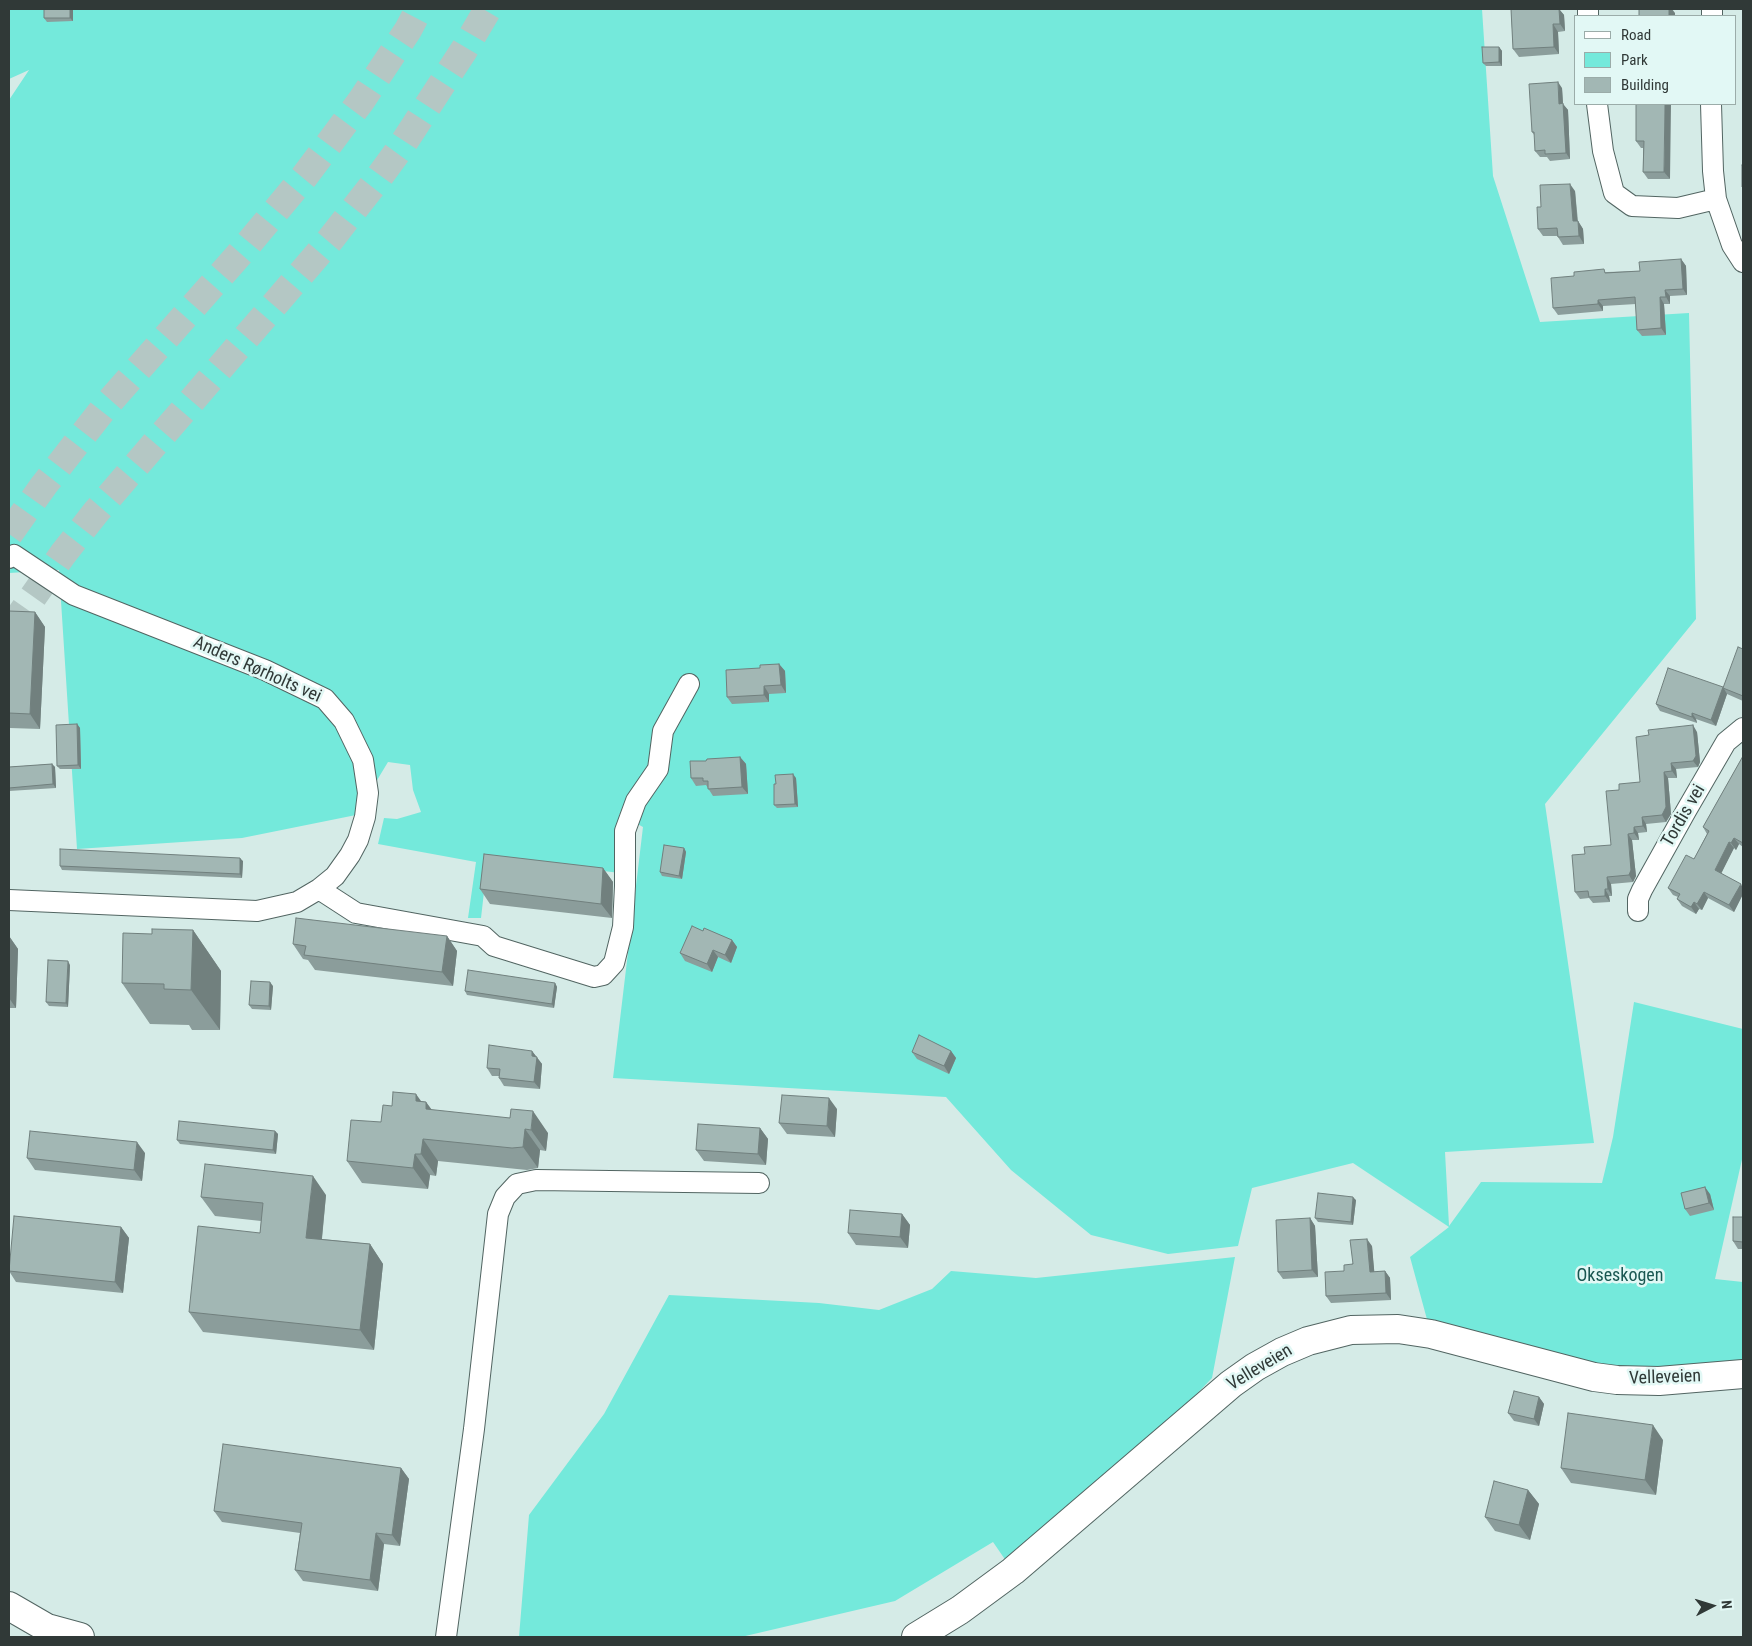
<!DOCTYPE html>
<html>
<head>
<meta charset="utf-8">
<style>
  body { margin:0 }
  #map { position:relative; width:1752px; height:1646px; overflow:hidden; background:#d5ebe7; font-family:"Roboto Condensed",sans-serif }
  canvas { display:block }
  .frame { position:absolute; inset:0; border:10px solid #303937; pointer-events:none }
  .legend { position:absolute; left:1574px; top:15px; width:162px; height:90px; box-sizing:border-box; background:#e2f8f5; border:1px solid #9baca9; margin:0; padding:6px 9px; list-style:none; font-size:15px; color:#303937 }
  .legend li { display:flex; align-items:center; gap:10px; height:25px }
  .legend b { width:25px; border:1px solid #9baca9 }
  .north { position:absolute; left:1687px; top:1581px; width:50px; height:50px; -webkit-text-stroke:4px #e2f8f5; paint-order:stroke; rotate:85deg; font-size:14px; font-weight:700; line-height:20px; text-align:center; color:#303937 }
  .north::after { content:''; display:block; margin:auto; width:18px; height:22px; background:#303937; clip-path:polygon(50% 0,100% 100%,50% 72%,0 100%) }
</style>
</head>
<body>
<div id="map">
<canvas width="1752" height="1646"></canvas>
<div class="frame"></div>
<ul class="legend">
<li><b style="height:6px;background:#fff"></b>Road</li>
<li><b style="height:14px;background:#74e9db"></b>Park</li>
<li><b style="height:14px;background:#a2b7b4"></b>Building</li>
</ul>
<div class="north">N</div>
</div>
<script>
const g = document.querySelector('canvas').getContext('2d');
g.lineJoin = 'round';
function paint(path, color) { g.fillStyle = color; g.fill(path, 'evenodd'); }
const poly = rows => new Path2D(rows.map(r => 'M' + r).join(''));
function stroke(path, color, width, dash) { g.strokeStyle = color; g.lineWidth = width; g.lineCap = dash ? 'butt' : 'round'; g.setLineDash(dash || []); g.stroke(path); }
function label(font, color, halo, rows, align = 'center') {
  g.font = font + ' "Roboto Condensed",sans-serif'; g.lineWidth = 5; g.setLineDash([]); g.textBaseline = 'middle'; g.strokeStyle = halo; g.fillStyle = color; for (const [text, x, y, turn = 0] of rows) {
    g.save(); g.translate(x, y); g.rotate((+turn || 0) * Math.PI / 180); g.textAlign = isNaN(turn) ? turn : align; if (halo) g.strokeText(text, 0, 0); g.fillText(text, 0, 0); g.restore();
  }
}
paint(poly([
  [9,9,1482,9,1493,176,1540,322,1689,313,1696,619,1545,804,1594,1143,1445,1152,1449,1226,1481,1182,1602,1183,1613,1137,1634,1002,1743,1029,1743,1155,1715,1279,1743,1282,1743,1374,1674,1380,1431,1334,1410,1257,1449,1227,1353,1163,1252,1188,1238,1246,1168,1254,1091,1235,1011,1170,946,1097,613,1078,643,827,619,814,620,873,488,857,481,918,468,918,476,862,378,844,384,818,397,819,421,812,413,790,410,765,388,762,356,815,242,838,77,849,59,570,9,573,9,100,29,70,9,79],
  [1235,1257,1212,1378,1082,1513,1013,1571,993,1542,895,1601,741,1637,519,1637,529,1515,604,1414,669,1295,819,1303,879,1310,932,1289,951,1271,1036,1278]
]), '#74e9db');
stroke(poly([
  [9,534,44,485,104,408,244,249,304,177,361,101,408,30,419,9],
  [9,631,63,554,96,512,330,240,377,180,401,147,464,50,488,9]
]), '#b4c7c4', 28, [28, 14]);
const minor = poly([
  [1588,9,1588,16],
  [1712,16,1712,9],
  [1597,104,1603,151,1614,193,1632,206,1678,208,1716,199],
  [1711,104,1713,171,1716,199,1732,245,1743,262],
  [9,558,14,555,74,595,265,670,325,699,344,721,363,760,368,793,365,817,358,840,350,855,335,876,319,889,297,902,257,911,9,900],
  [319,889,356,913,483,936,494,946,594,977,603,975,614,963,623,927,625,886,625,831,636,801,658,769,663,731,689,684],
  [1638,911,1638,899,1642,890,1686,811,1726,742,1743,728],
  [446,1637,474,1429,498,1214,505,1197,517,1184,536,1180,759,1183]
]);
const secondary = poly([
  [9,1606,47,1628,80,1637],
  [916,1637,960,1610,1013,1571,1231,1384,1255,1367,1282,1352,1308,1341,1351,1330,1398,1329,1431,1334,1594,1377,1617,1380,1659,1381,1743,1374]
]);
stroke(minor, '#526562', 22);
stroke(secondary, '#526562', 30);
stroke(minor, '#fff', 20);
stroke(secondary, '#fff', 28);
paint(poly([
  [44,9,73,9,73,21,47,22,44,18],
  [1511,9,1559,9,1564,15,1565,31,1558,32,1559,54,1519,57,1513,49],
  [1499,47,1502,51,1502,66,1486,66,1483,63],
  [1562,88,1563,104,1568,110,1570,159,1550,161,1547,157,1540,157,1535,151,1535,136,1532,132],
  [1636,104,1670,179,1648,179,1643,172,1643,148,1641,148,1636,141],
  [1575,191,1578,221,1583,229,1584,244,1563,245,1558,237,1557,236,1543,236,1538,229,1541,207],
  [1681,259,1686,266,1687,295,1670,296,1670,304,1664,304,1666,335,1642,336,1637,330,1636,304,1603,306,1603,311,1558,315,1553,308,1574,276,1607,272,1640,271],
  [9,611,35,612,45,627,40,729,10,728,9,726],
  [1743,649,1743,701,1727,694,1716,726,1696,719,1697,723,1660,711,1656,704,1723,688],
  [779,664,785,671,786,693,769,694,769,702,732,704,727,697,760,668],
  [77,724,80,728,81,769,60,769,57,766],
  [1697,732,1700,762,1698,767,1676,769,1677,778,1668,778,1671,814,1666,822,1646,824,1647,832,1638,833,1639,840,1632,840,1636,876,1633,882,1611,884,1612,896,1609,896,1610,902,1593,903,1589,898,1580,899,1575,892,1585,854,1611,845,1619,790,1640,782],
  [1743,756,1743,847,1739,844,1736,850,1734,848,1721,873,1743,888,1743,894,1734,912,1708,898,1702,910,1699,909,1696,914,1682,906,1677,899,1678,897,1673,895,1668,888,1694,859,1707,834,1703,827],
  [740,757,746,764,748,794,713,796,706,785,696,786,691,778,706,761],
  [52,764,55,767,56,788,9,791,9,767],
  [796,778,798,807,777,808,774,805],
  [684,848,686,852,682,879,662,876,660,872],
  [243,861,242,878,62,870,60,866],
  [603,868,613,882,612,918,490,904,480,889],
  [193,930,221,971,220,1030,192,1030,189,1025,150,1024,122,983,152,934],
  [703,931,732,940,737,947,731,963,718,957,712,972,685,961,680,953],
  [9,936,18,949,16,1008,9,1008],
  [447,936,457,951,453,986,315,970,308,960,303,959,293,944],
  [70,965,68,1007,49,1006,46,1002],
  [555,983,557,987,554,1008,467,995,465,991],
  [273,986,271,1010,252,1009,249,1005],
  [532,1051,542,1064,540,1089,504,1086,499,1078,499,1076,492,1076,487,1068],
  [951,1051,956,1058,949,1074,917,1059,912,1052],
  [421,1101,426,1102,432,1110,548,1133,546,1151,540,1150,538,1168,527,1170,438,1161,436,1176,430,1175,428,1189,362,1183,347,1161,381,1122,392,1106],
  [837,1109,835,1137,787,1134,779,1123],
  [760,1128,768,1139,766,1165,704,1161,696,1150],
  [275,1131,278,1134,276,1154,180,1144,177,1140],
  [145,1153,142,1181,35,1170,27,1158],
  [1710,1194,1714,1210,1690,1216,1685,1209],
  [326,1195,322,1239,370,1244,383,1264,374,1350,203,1332,189,1312,260,1233,261,1221,215,1216,201,1197],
  [1356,1200,1353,1225,1318,1222,1315,1218],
  [902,1214,910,1225,908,1248,856,1245,848,1233],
  [1743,1217,1743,1249,1738,1249,1733,1241],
  [1310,1218,1315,1226,1318,1277,1283,1279,1278,1272],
  [121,1227,129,1238,123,1293,16,1282,9,1271],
  [1372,1246,1374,1272,1385,1271,1390,1278,1391,1300,1331,1303,1326,1296,1344,1271],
  [1539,1397,1544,1404,1539,1426,1514,1421,1508,1413],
  [1663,1440,1656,1495,1571,1483,1561,1468],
  [401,1468,409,1479,400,1546,384,1544,378,1591,303,1581,295,1570,300,1533,222,1522,214,1511],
  [1528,1490,1539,1504,1530,1540,1495,1531,1485,1517]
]), '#8b9d9b');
paint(poly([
  [70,9,73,9,73,21,70,18],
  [1559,9,1564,15,1565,31,1560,24],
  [1669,9,1672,9,1675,13,1675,16,1669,16],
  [1553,24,1558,32,1559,54,1554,47],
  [1499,47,1502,51,1502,66,1499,62],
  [1558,82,1562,88,1563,104,1568,110,1570,159,1566,153,1559,104],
  [1665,104,1671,104,1670,179,1664,172],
  [1570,184,1575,191,1578,229,1573,221],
  [1578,221,1583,229,1584,244,1579,236],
  [1681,259,1686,266,1687,295,1683,289],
  [1665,290,1670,296,1670,304,1666,297],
  [1660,297,1664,304,1666,335,1661,328],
  [1598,300,1603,306,1603,311,1598,304],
  [35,612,45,627,40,729,30,714],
  [779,664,785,671,786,693,781,685],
  [764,686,769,694,769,702,764,695],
  [1723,687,1727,694,1716,726,1711,720],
  [1692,713,1696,719,1697,723,1692,717],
  [77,724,80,728,81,769,78,765],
  [1693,725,1697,732,1700,762,1698,767,1693,761],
  [740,757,746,764,748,794,742,787],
  [1671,763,1676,769,1677,778,1672,771],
  [52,764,55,767,56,788,53,784],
  [1664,772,1668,778,1671,814,1666,822,1662,815],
  [793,774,796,778,798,807,795,804],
  [1642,817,1646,824,1647,832,1643,826],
  [1634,827,1638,833,1639,840,1634,833],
  [1628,834,1632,840,1636,876,1633,882,1629,875],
  [1734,838,1739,844,1736,850,1731,843],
  [1729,842,1734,848,1720,876,1715,870],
  [684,848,686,852,682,879,679,876],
  [240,858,243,861,242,878,240,874],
  [603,868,613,882,612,918,601,904],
  [1607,877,1611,884,1612,896,1608,889],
  [1741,884,1743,888,1743,894,1734,912,1729,905],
  [1605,889,1609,896,1610,902,1605,896],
  [1704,892,1708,898,1702,910,1697,904],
  [1694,902,1699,909,1696,914,1691,907],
  [193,930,221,971,220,1030,191,990],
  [9,936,18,949,16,1008,9,998],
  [447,936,457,951,453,986,442,972],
  [732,940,737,947,731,963,725,955],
  [713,950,718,957,712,972,707,964],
  [68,961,70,965,68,1007,66,1003],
  [270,982,273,986,271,1010,269,1006],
  [555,983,557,987,554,1008,552,1004],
  [532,1051,542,1064,540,1089,534,1082],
  [951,1051,956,1058,949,1074,944,1066],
  [416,1094,426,1108,426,1102,441,1123,416,1101],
  [829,1098,837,1109,835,1137,827,1126],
  [533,1111,548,1133,546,1151,531,1130],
  [760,1128,768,1139,766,1165,758,1154],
  [525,1129,540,1150,538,1168,523,1147],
  [275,1131,278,1134,276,1154,273,1150],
  [423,1139,438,1161,436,1176,421,1154],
  [137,1142,145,1153,142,1181,134,1170],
  [415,1154,430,1175,428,1189,413,1168],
  [313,1176,326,1195,320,1257,306,1238],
  [1705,1187,1710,1194,1714,1210,1709,1203],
  [1353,1197,1356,1200,1353,1225,1351,1222],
  [902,1214,910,1225,908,1248,900,1237],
  [1310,1218,1315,1226,1318,1277,1312,1270],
  [121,1227,129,1238,123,1293,115,1282],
  [1367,1239,1372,1246,1375,1279,1370,1272],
  [370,1244,383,1264,374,1350,360,1330],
  [1385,1271,1390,1278,1391,1300,1386,1293],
  [1539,1397,1544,1404,1539,1426,1534,1419],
  [1653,1425,1663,1440,1656,1495,1645,1480],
  [401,1468,409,1479,400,1546,392,1535],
  [1528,1490,1539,1504,1530,1540,1519,1525],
  [376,1533,384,1544,378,1591,370,1580]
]), '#71807e');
const building = poly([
  [44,9,70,9,70,18,44,18,44,9],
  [1511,9,1559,9,1560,24,1553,24,1554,47,1513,49,1511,9],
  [1639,9,1669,9,1669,16,1639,16,1639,9],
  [1482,47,1499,47,1499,62,1483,63,1482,47],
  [1558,82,1559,104,1563,103,1566,153,1545,154,1545,150,1535,151,1534,132,1532,132,1529,84,1558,82],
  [1636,104,1665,104,1664,172,1643,172,1644,141,1636,141,1636,104],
  [1742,165,1743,165,1743,187,1742,187,1742,165],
  [1570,184,1573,221,1578,221,1579,236,1558,237,1557,228,1538,229,1537,207,1541,207,1540,185,1570,184],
  [1681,259,1683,289,1665,290,1666,297,1660,297,1661,328,1637,330,1635,297,1598,300,1598,304,1553,308,1551,278,1574,276,1574,272,1604,269,1605,273,1640,271,1639,262,1681,259],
  [9,611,35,612,30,714,9,713,9,611],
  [1738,647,1743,649,1743,696,1723,688,1738,647],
  [779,664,781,685,764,686,764,695,727,697,726,670,760,668,760,665,779,664],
  [1668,668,1723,687,1711,720,1692,713,1692,717,1656,704,1668,668],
  [77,724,78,765,57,766,56,725,77,724],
  [1693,725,1696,756,1693,761,1671,763,1672,771,1664,772,1666,807,1662,815,1642,817,1643,826,1634,827,1634,833,1628,834,1631,870,1629,875,1607,877,1608,889,1605,889,1605,896,1589,897,1588,891,1575,892,1572,855,1585,854,1584,847,1611,845,1606,791,1619,790,1619,784,1640,782,1636,737,1649,735,1648,730,1693,725],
  [1743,756,1743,843,1734,838,1731,843,1729,842,1715,870,1741,884,1729,905,1704,892,1697,904,1694,902,1691,907,1677,899,1680,894,1668,888,1686,855,1694,859,1709,831,1703,827,1743,756],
  [740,757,742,787,708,789,708,781,703,781,703,778,691,778,690,761,706,761,707,759,740,757],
  [52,764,53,784,9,788,9,767,52,764],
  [793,774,795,804,774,805,774,784,776,784,775,775,793,774],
  [664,845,684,848,679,876,660,872,664,845],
  [60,849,240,858,240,874,60,866,60,849],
  [484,854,603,868,601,904,480,889,484,854],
  [296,918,447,936,442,972,304,955,306,946,293,944,296,918],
  [692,926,703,931,704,928,732,940,725,955,713,950,707,964,680,953,692,926],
  [152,929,193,930,191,990,164,989,164,984,122,983,123,933,152,934,152,929],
  [48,960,68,961,66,1003,46,1002,48,960],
  [468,970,555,983,552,1004,465,991,468,970],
  [251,981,270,982,269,1006,249,1005,251,981],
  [919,1035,951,1051,944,1066,912,1052,919,1035],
  [489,1045,532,1051,532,1056,537,1057,534,1082,499,1078,500,1069,487,1068,489,1045],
  [393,1092,416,1094,416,1101,426,1102,426,1109,510,1118,511,1109,533,1111,531,1130,525,1129,523,1147,512,1148,423,1139,421,1154,415,1154,413,1168,347,1161,351,1120,381,1122,383,1105,392,1106,393,1092],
  [782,1095,829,1098,827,1126,779,1123,782,1095],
  [179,1121,275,1131,273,1150,177,1140,179,1121],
  [698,1124,760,1128,758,1154,696,1150,698,1124],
  [30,1131,137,1142,134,1170,27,1158,30,1131],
  [205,1164,313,1176,306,1238,370,1244,360,1330,189,1312,198,1226,260,1233,263,1203,201,1197,205,1164],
  [1705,1187,1709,1203,1685,1209,1681,1193,1705,1187],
  [1318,1193,1353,1197,1351,1222,1315,1218,1318,1193],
  [850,1210,902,1214,900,1237,848,1233,850,1210],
  [14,1216,121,1227,115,1282,9,1271,14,1216],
  [1733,1217,1743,1217,1743,1242,1733,1241,1733,1217],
  [1310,1218,1312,1270,1278,1272,1276,1220,1310,1218],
  [1367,1239,1370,1272,1385,1271,1386,1293,1326,1296,1325,1272,1344,1271,1344,1265,1353,1264,1350,1240,1367,1239],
  [1514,1391,1539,1397,1534,1419,1508,1413,1514,1391],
  [1568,1413,1653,1425,1645,1480,1561,1468,1568,1413],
  [223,1444,401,1468,392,1535,376,1533,370,1580,295,1570,302,1523,214,1511,223,1444],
  [1494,1481,1528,1490,1519,1525,1485,1517,1494,1481]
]);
paint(building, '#a2b7b4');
stroke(building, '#71807e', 1);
label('18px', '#303937', '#e2f8f5', [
  ["Anders Rørholts vei",257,670,24],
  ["Tordis vei",1684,816,-60],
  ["Velleveien",1260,1368,-31],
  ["Velleveien",1665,1378,-2]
]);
label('18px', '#185751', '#e2f8f5', [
  ["Okseskogen",1620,1276]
]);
</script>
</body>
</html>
